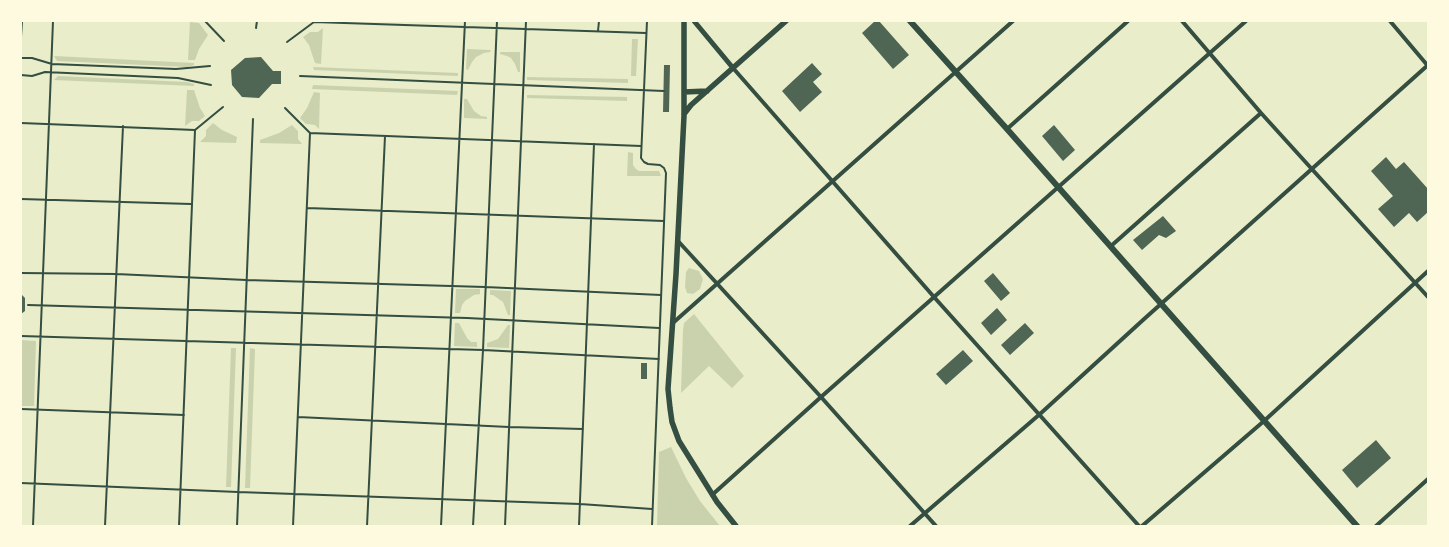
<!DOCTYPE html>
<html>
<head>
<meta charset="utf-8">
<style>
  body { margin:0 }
  #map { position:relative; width:1449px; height:547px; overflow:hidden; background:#e9edc9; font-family:"DejaVu Sans",sans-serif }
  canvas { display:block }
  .frame { position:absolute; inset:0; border:22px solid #fefae0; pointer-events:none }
</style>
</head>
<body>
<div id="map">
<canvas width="1449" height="547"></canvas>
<div class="frame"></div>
</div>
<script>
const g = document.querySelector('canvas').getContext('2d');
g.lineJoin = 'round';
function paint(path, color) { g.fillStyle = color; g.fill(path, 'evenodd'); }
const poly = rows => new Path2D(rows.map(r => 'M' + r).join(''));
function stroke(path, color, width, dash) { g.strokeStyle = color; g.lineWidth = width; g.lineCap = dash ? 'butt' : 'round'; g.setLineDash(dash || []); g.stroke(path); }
paint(poly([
  [190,22,199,23,208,35,199,49,195,60,188,60],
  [323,28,321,64,315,63,309,45,303,37,310,32,318,32],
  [632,39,638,39,636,76,631,76],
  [467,49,491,50,490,52,484,53,476,57,472,62,468,70,466,69],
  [500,52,520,52,520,72,518,72,515,64,511,58,507,56,500,54],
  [54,56,194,63,194,65,187,67,57,61],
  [313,67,458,73,458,76,314,70],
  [58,76,187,82,194,84,194,86,54,80],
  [527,77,628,79,628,83,527,80],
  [313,85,458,91,457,95,312,89],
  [187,90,194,90,200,108,205,116,199,121,192,121,185,126],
  [314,92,320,93,319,129,315,125,306,124,300,118,307,108],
  [527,95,627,97,627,101,527,98],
  [464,99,467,99,474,111,481,116,487,117,487,119,464,118],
  [213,123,222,130,237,137,236,143,200,142,206,136,206,130],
  [292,125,298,131,298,139,302,144,260,143,260,140,279,133],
  [628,152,633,153,633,165,636,169,639,171,659,171,661,176,627,176],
  [689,268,699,271,703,279,700,289,693,294,687,293,685,287,686,272],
  [456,289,480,289,480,294,474,295,465,301,462,305,460,313,455,313],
  [490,290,511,291,510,315,508,315,503,302,493,295,490,295],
  [694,314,744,376,732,388,709,366,681,393,683,330,684,323],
  [455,323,459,323,467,338,471,342,477,342,477,347,454,346],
  [508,325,510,325,509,348,487,347,487,343,498,339],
  [21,340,36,341,34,406,21,406],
  [231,348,236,348,231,487,226,487],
  [250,348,255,349,250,488,245,488],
  [671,447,686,478,700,501,720,526,657,526,659,452]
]), '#cad2ad');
paint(poly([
  [875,21,879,21,909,55,893,69,862,33],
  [261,57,273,71,281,71,281,84,272,84,259,98,242,97,232,85,231,70,245,58],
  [812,63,822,74,813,82,822,92,800,112,782,91],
  [664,65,670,65,669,112,663,112],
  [1054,125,1075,150,1063,161,1042,136],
  [1386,157,1396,169,1404,162,1428,189,1428,212,1417,222,1409,213,1394,227,1378,209,1393,196,1371,171],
  [1163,216,1176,231,1166,238,1159,235,1142,250,1133,240],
  [993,273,1010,293,1001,301,984,281],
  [21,294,25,298,25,311,21,314],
  [997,308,1007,320,991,335,981,323],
  [1025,323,1034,333,1010,355,1001,345],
  [963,350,973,361,946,385,936,374],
  [641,363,647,363,647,379,641,379],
  [1376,440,1391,458,1357,488,1342,470]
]), '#4f6655');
stroke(poly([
  [205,21,224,41],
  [647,21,641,158,644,162,648,164,660,165,664,168,666,173,652,526],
  [314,22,646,33],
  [256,28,257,21],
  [598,31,599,21],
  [21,37,22,21],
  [287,42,314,22],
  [21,58,32,58,52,64,176,69,210,66],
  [21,75,32,76,45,72,178,78,211,85],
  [300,76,664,91],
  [285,108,310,133,293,526],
  [21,123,195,130],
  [310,133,641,146],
  [21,199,191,204],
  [307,208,664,221],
  [21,273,116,274,246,280,485,287,661,295],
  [28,305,467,318,659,328],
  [21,336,483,350,659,359],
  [21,409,184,415],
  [298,417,509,427,583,429],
  [21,483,238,492,580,504,652,509],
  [33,526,53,21],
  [105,526,123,126],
  [179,526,195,130,223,107],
  [237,526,253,119],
  [367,526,385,136],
  [441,526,465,21],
  [473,526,483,350,497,21],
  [505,526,526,21],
  [579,526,594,144]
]), '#344e41', 2);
stroke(poly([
  [1182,21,1261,113,1428,297],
  [1390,21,1428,66],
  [733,68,934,297,1139,526],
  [1007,129,1128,21],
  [678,241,821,397,936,526],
  [1111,246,1261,113],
  [674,322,1013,21],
  [712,495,821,397,1246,21],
  [910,526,1040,414,1143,320,1428,65],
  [1142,526,1264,421,1428,271],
  [1376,526,1428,479]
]), '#344e41', 4);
stroke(poly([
  [694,21,733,68]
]), '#344e41', 5);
stroke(poly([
  [684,21,684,116,676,274,668,389,670,408,672,422,679,441,717,502,736,526],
  [684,92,707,91],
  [684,114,691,105,786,21]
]), '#344e41', 5.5);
stroke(poly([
  [910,21,1007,129,1357,526]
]), '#344e41', 6);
</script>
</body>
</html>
